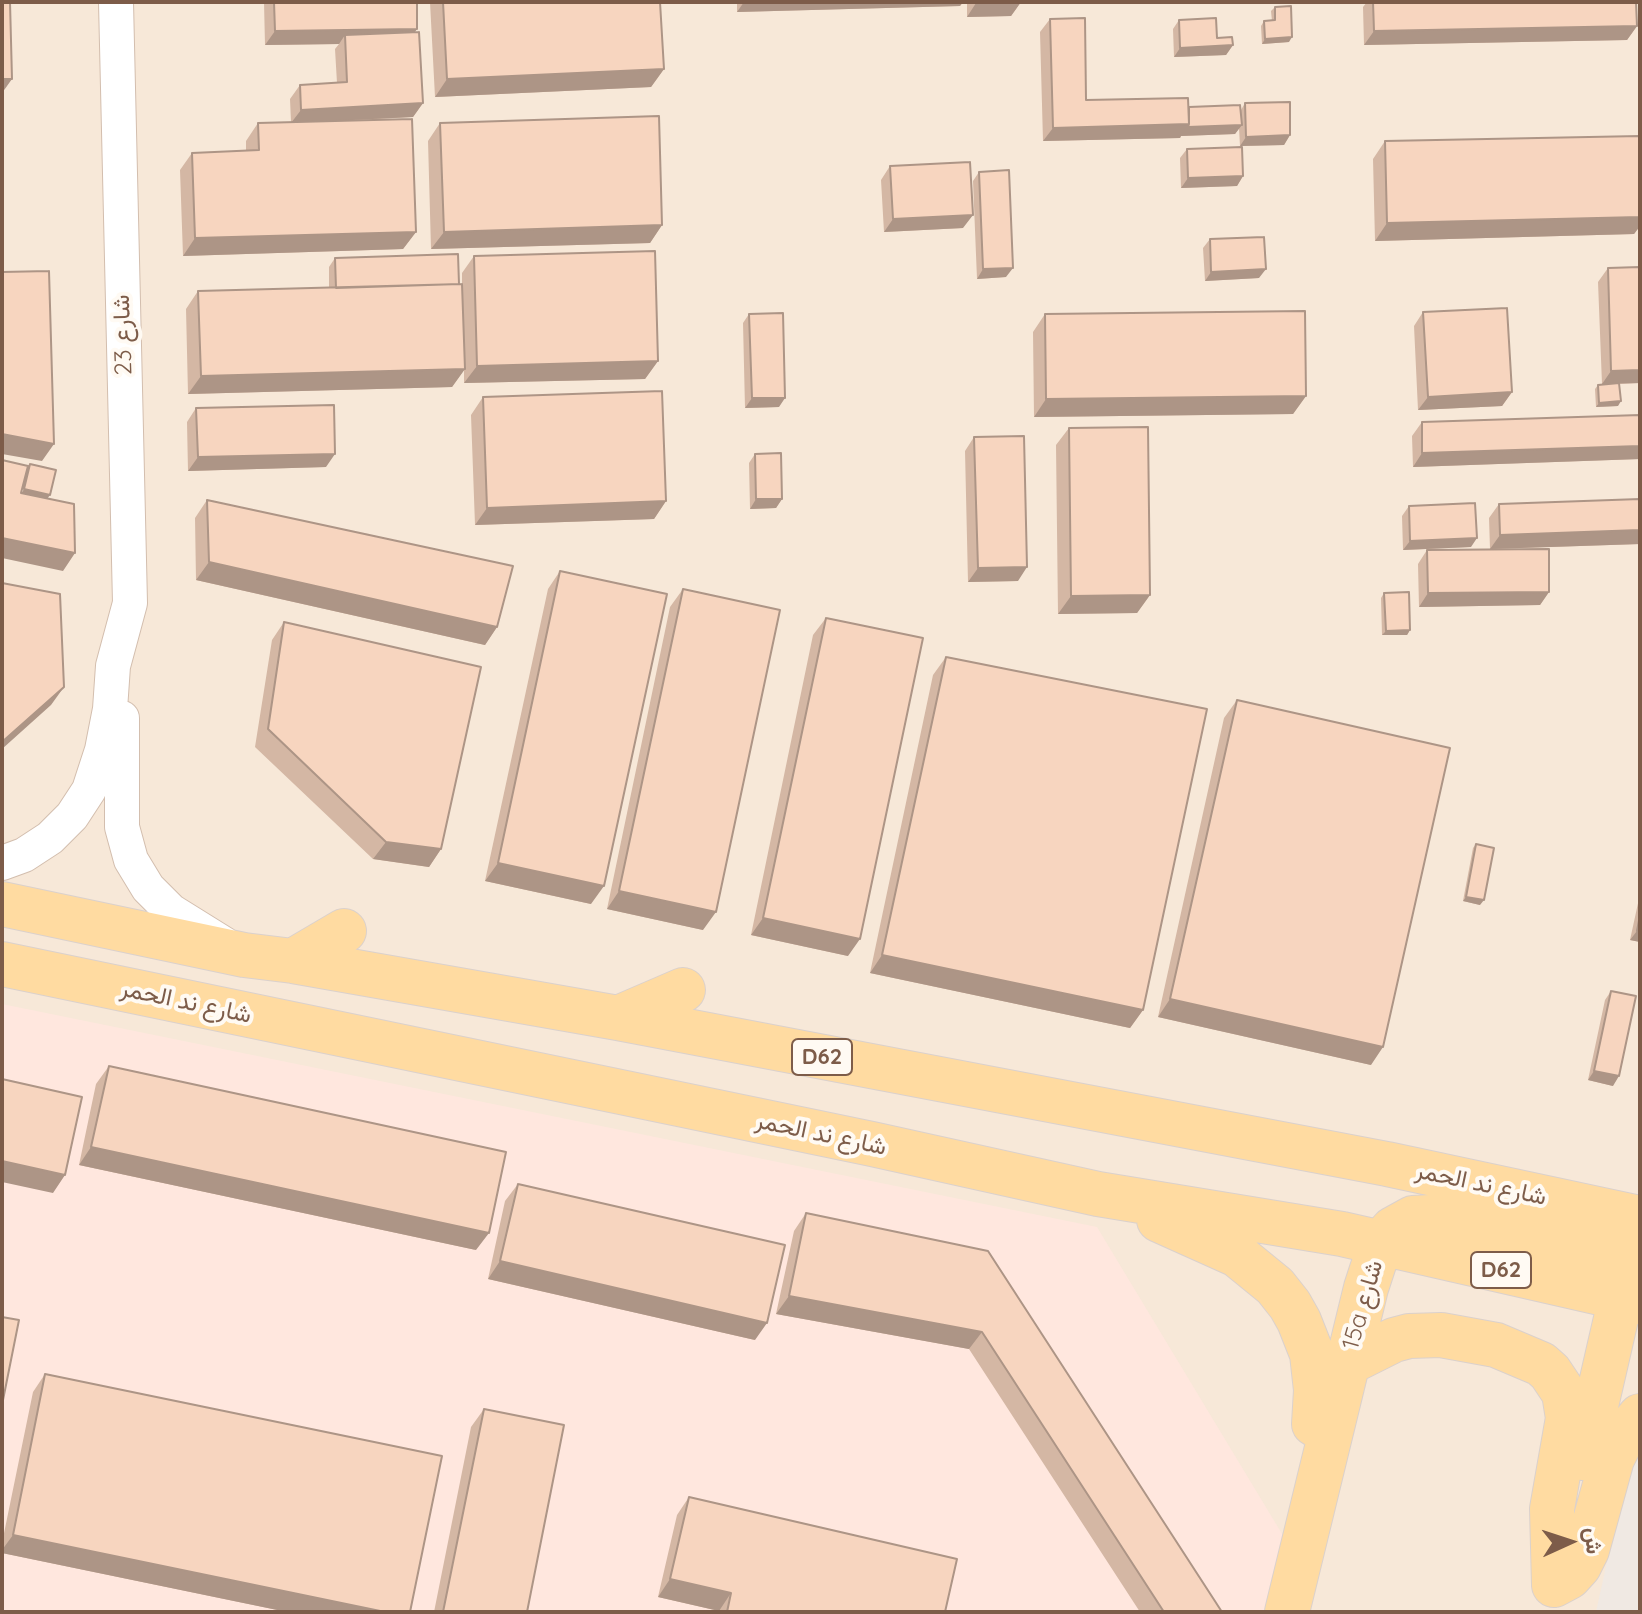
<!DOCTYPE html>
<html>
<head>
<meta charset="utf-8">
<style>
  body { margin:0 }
  #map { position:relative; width:1642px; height:1614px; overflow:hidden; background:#fef6ea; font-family:Quicksand,Vazirmatn,sans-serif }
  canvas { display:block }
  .frame { position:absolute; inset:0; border:4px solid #7d5c49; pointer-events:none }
  .north { position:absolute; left:1530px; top:1502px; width:80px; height:80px; -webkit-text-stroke:6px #fffaf3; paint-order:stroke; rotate:87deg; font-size:22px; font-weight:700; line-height:32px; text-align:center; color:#7d5c49 }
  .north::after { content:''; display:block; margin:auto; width:28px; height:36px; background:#7d5c49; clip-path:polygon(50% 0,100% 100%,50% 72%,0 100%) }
</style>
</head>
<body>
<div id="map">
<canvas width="1642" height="1614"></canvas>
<div class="frame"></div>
<div class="north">ش</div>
</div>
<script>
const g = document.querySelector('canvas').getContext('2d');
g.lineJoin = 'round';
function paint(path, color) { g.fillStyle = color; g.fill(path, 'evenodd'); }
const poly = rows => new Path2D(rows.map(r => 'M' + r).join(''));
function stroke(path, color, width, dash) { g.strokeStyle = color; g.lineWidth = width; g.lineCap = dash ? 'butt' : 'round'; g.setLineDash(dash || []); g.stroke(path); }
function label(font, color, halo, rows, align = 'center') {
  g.font = font + ' Quicksand,Vazirmatn,sans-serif'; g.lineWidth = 8; g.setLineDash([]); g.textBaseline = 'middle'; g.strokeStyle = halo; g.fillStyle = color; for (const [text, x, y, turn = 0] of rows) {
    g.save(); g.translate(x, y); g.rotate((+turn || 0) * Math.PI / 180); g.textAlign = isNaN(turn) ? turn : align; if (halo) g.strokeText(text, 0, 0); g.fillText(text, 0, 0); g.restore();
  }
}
paint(poly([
  [2,2,1640,2,1640,1612,2,1612]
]), '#f7e8d8');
paint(poly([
  [2,1004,1097,1227,1305,1572,1297,1612,2,1612]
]), '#ffe7de');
paint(poly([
  [1630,1456,1640,1458,1640,1612,1596,1612]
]), '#f0e9e3');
const minor = poly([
  [122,718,122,827,131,860,148,888,171,911,224,944],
  [2,863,24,855,50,838,72,816,89,790,102,750,110,709,113,666,130,603,116,2]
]);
const major = poly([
  [2,904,244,955,293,961,618,1018,1387,1164,1640,1218],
  [293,961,344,931],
  [2,964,872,1144,1098,1194,1342,1234,1640,1302],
  [618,1018,683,990],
  [1159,1220,1237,1255,1275,1286,1290,1305,1299,1321,1312,1354,1316,1390,1314,1424],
  [1346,1364,1394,1340,1409,1336,1441,1335,1496,1345,1541,1364,1550,1372,1564,1393,1568,1418,1552,1509,1554,1585],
  [1584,1458,1621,1297,1622,1267],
  [1554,1585,1569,1577,1579,1566,1587,1550,1612,1459,1623,1437,1640,1416],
  [1287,1612,1366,1288,1381,1242,1393,1229,1413,1218,1431,1217,1640,1256]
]);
stroke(minor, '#d3beae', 36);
stroke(major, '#dbd1cc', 46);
stroke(minor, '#fff', 34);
stroke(major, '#ffdba1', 44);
paint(poly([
  [264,2,417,2,415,32,423,103,413,117,343,121,416,232,403,249,183,256,180,170,192,153,246,151,246,141,258,123,291,122,290,99,300,85,337,83,335,49,339,44,265,45],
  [430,2,660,2,664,69,651,87,435,97],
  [737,2,963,2,960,6,737,12],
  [967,2,1021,2,1011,16,967,17],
  [1367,2,1636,2,1637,26,1627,40,1364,45,1363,7],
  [1275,7,1289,42,1262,44,1261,26,1264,21,1272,21,1271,11],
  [1050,19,1086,100,1241,110,1245,103,1290,135,1284,145,1240,146,1239,128,1235,134,1181,136,1180,138,1043,141,1040,32],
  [1179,20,1217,38,1233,45,1226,55,1174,57,1173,29],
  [440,123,662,225,650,243,431,249,428,141],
  [1640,136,1640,226,1634,234,1375,241,1373,159,1385,141],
  [1187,149,1243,176,1237,186,1181,188,1180,158],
  [890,166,963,228,884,232,881,180],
  [979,172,1006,277,977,279,973,181],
  [1210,239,1259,278,1205,281,1203,248],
  [474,256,658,361,645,379,464,383,464,370,452,387,188,394,186,309,198,291,329,288,329,267,335,258,462,284,462,273],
  [1640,267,1640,383,1619,384,1618,406,1596,407,1595,389,1598,385,1602,384,1598,282,1608,268],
  [1423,312,1512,392,1502,406,1418,410,1414,326],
  [749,314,779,407,745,408,743,323],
  [1045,314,1306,396,1293,414,1034,417,1033,332],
  [483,397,666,501,654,519,475,525,471,415],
  [196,408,326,467,188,471,187,422],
  [1640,415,1640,459,1413,467,1412,436,1422,422],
  [1069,428,1150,595,1137,613,1058,614,1056,445],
  [974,437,1018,581,968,582,965,451],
  [755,454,782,499,776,508,750,509,749,463],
  [1640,499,1640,544,1490,549,1489,518,1499,504],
  [207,500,497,627,485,645,196,580,195,518],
  [1409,506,1471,547,1403,550,1402,516],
  [1427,550,1549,592,1540,605,1419,607,1418,564],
  [560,571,591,904,485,881,548,589],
  [683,589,703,930,607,909,670,607],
  [1384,593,1410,630,1407,635,1382,635,1381,598],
  [826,618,848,956,751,935,813,635],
  [284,622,441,849,429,867,373,859,255,747,272,640],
  [946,657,1143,1010,1130,1028,870,973,933,675],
  [1237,700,1371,1065,1158,1017,1224,718],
  [1476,844,1480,905,1463,901,1473,848],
  [1640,894,1640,942,1630,940],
  [1611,991,1613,1086,1588,1080,1605,1000],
  [109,1066,476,1250,79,1165,96,1084],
  [518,1184,755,1340,488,1279,505,1201],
  [806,1213,988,1251,1222,1612,1140,1612,969,1349,776,1314,794,1231],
  [45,1374,287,1612,2,1553,2,1543,33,1392],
  [484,1409,527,1612,434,1612,471,1427],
  [689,1497,945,1612,719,1612,719,1611,658,1597,677,1515]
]), '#d4b7a4');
paint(poly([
  [744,2,963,2,960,6,737,12],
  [1021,2,1011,16,967,17,976,3],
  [1637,26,1627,40,1364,45,1374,31],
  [417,29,408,42,345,35,339,44,265,45,275,31],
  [1292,37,1289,42,1262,44,1265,39],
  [1233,45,1226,55,1174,57,1180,48],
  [664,69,651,87,435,97,447,79],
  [2,79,12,79,2,93],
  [423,103,413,117,291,123,301,110],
  [1189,124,1242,125,1235,134,1181,136,1180,138,1043,141,1053,128],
  [1290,135,1284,145,1240,146,1246,137],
  [1243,176,1237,186,1181,188,1188,178],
  [973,215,963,228,884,232,893,219],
  [1640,217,1640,226,1634,234,1375,241,1387,223],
  [662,225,650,243,431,249,444,232],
  [416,232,403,249,183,256,195,238],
  [1013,268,1006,277,977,279,983,269],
  [1266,269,1259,278,1205,281,1211,272],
  [658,361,645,379,464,383,477,366],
  [465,369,452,387,188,394,201,376],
  [1640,370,1640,383,1602,384,1611,371],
  [1512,392,1502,406,1418,410,1428,397],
  [1306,396,1293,414,1034,417,1046,399],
  [752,398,785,398,779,407,745,408],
  [1621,401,1618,406,1596,407,1599,403],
  [2,434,54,444,42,461,2,454],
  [1640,446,1640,459,1413,467,1422,453],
  [335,454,326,467,188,471,198,457],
  [24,489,50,495,47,499,21,494],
  [756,499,782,499,776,508,750,509],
  [666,501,654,519,475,525,487,508],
  [1640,530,1640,544,1490,549,1500,535],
  [2,538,75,553,63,571,2,558],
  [1477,538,1471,547,1403,550,1410,541],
  [209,562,497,627,485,645,196,580],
  [1027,567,1018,581,968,582,978,568],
  [1549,592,1540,605,1419,607,1428,593],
  [1150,595,1137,613,1058,614,1071,596],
  [1410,630,1407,635,1382,635,1386,631],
  [64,687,51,705,2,749,2,742],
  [386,842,441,849,429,867,373,859],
  [498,863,604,886,591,904,485,881],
  [619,891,716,912,703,930,607,909],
  [1466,897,1484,900,1480,905,1463,901],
  [763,918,860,939,848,956,751,935],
  [1637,931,1640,931,1640,942,1630,940],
  [882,955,1143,1010,1130,1028,870,973],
  [1170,999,1383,1047,1371,1065,1158,1017],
  [1594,1071,1619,1076,1613,1086,1588,1080],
  [91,1147,489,1233,476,1250,79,1165],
  [2,1161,65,1175,53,1193,2,1182],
  [500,1261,767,1323,755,1340,488,1279],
  [789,1296,982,1332,969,1349,776,1314],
  [13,1535,385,1612,287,1612,2,1553,2,1550],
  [670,1579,731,1593,719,1611,658,1597]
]), '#ad9586');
const building = poly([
  [2,2,10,2,12,79,2,79,2,2],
  [274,2,417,2,417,29,275,31,274,2],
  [443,2,660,2,664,69,447,79,443,2],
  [976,2,1021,2,976,3,976,2],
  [1373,2,1636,2,1637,26,1374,31,1373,2],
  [1291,6,1292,37,1265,39,1264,21,1275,20,1275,7,1291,6],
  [1085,18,1086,100,1188,98,1189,124,1053,128,1050,19,1085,18],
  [1216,18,1217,38,1232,37,1233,45,1180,48,1179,20,1216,18],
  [419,32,423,103,301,110,300,85,347,82,345,35,419,32],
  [1290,102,1290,135,1246,137,1245,103,1290,102],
  [1240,105,1242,125,1188,127,1189,124,1189,107,1240,105],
  [659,116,662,225,444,232,440,123,659,116],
  [412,119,416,232,195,238,192,153,259,150,258,123,412,119],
  [1640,136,1640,217,1387,223,1385,141,1640,136],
  [1242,147,1243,176,1188,178,1187,149,1242,147],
  [970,162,973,215,893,219,890,166,970,162],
  [1009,170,1013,268,983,269,979,172,1009,170],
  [1264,237,1266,269,1211,272,1210,239,1264,237],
  [655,251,658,361,477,366,474,256,655,251],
  [458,254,459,284,336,288,335,258,458,254],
  [1640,267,1640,370,1611,371,1608,268,1640,267],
  [49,271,54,444,2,434,2,272,49,271],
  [462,284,465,369,201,376,198,291,462,284],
  [1507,308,1512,392,1428,397,1423,312,1507,308],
  [1305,311,1306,396,1046,399,1045,314,1305,311],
  [783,313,785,398,752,398,749,314,783,313],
  [1619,383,1621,401,1599,403,1598,385,1619,383],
  [662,391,666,501,487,508,483,397,662,391],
  [334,405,335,454,198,457,196,408,334,405],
  [1640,415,1640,446,1422,453,1422,422,1640,415],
  [1148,427,1150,595,1071,596,1069,428,1148,427],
  [1024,436,1027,567,978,568,974,437,1024,436],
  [781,453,782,499,756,499,755,454,781,453],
  [2,460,28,466,21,493,74,504,75,553,2,538,2,460],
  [30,464,56,470,50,495,24,489,30,464],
  [1640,499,1640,530,1500,535,1499,504,1640,499],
  [207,500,513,566,497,627,209,562,207,500],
  [1475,503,1477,538,1410,541,1409,506,1475,503],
  [1549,549,1549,592,1428,593,1427,550,1549,549],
  [560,571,667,594,604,886,498,863,560,571],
  [2,583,60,594,64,687,2,742,2,583],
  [683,589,780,610,716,912,619,891,683,589],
  [1409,592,1410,630,1386,631,1384,593,1409,592],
  [826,618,923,638,860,939,763,918,826,618],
  [284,622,481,667,441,849,386,842,268,729,284,622],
  [946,657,1207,709,1143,1010,882,955,946,657],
  [1237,700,1450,748,1383,1047,1170,999,1237,700],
  [1476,844,1494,848,1484,900,1466,897,1476,844],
  [1640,915,1640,931,1637,931,1640,915],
  [1611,991,1636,996,1619,1076,1594,1071,1611,991],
  [109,1066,506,1152,489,1233,91,1147,109,1066],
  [2,1079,82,1097,65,1175,2,1161,2,1079],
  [518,1184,785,1245,767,1323,500,1261,518,1184],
  [806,1213,988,1251,1222,1612,1164,1612,982,1332,789,1296,806,1213],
  [2,1317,19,1320,2,1405,2,1317],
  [45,1374,442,1456,410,1612,385,1612,13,1535,45,1374],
  [484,1409,564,1425,527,1612,443,1612,484,1409],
  [689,1497,957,1559,945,1612,727,1612,731,1593,670,1579,689,1497]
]);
paint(building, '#f7d5bf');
stroke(building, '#ad9586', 2);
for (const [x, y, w] of [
  [822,1057,60],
  [1501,1270,60]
]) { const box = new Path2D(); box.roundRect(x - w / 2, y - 18, w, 36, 6); g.fillStyle = '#fffaf3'; g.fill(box); stroke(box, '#7d5c49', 2); }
label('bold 22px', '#7d5c49', null, [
  ["D62",822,1057],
  ["D62",1501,1270]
]);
label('24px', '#7d5c49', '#fffaf3', [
  ["شارع 23",123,335,-92],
  ["شارع ند الحمر",186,1002,12],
  ["شارع ند الحمر",821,1134,12],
  ["شارع ند الحمر",1481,1184,12],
  ["15a شارع",1363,1305,-74]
]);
</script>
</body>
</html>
